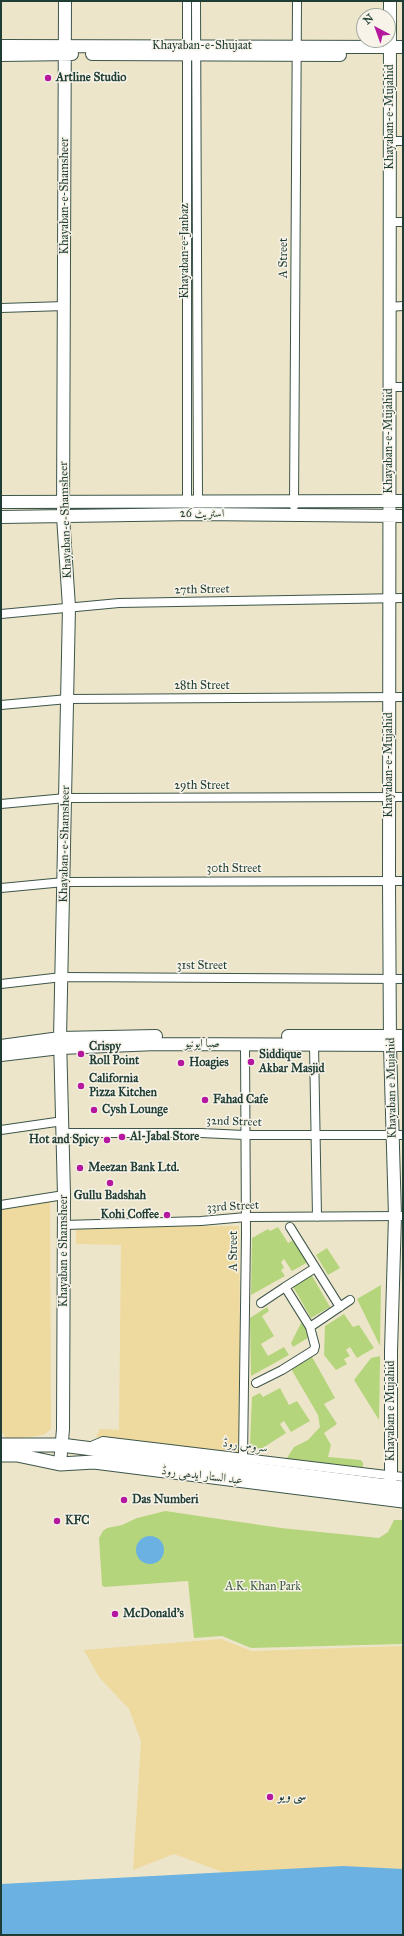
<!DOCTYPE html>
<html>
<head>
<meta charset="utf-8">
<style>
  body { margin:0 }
  #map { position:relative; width:404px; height:1936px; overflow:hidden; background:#ede5c9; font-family:"IM FELL Great Primer",serif }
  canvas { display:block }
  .frame { position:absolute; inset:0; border:2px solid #1f3d34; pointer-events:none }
  .north { position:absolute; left:356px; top:8px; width:40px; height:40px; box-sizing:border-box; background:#f7f3e8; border:1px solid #a1aaa0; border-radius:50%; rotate:319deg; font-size:11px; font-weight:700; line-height:16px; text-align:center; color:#1f3d34 }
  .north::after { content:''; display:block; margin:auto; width:14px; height:18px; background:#b5179e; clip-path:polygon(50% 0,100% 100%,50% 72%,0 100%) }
</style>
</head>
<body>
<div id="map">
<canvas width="404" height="1936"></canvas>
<div class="frame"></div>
<div class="north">N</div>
</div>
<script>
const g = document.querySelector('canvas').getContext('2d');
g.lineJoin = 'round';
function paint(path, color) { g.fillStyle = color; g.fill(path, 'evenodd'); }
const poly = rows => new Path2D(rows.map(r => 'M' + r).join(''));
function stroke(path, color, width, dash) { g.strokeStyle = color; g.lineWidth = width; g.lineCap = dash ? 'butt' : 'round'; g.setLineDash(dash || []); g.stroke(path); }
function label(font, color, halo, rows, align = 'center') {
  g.font = font + ' "IM FELL Great Primer",Amiri,serif'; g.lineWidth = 3; g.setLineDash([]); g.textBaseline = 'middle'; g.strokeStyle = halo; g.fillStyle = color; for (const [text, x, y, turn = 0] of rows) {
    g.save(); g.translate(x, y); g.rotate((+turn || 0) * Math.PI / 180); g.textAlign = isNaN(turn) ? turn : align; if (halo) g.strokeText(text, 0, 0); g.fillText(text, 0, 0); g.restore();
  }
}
paint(poly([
  [278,1227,288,1243,295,1239,308,1262,292,1271,284,1259,281,1262,284,1268,281,1270,285,1276,251,1295,252,1238,268,1229,270,1231],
  [327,1248,340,1268,328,1275,316,1255],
  [311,1274,330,1307,311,1318,292,1285],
  [381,1285,380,1346,357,1299],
  [267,1307,269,1311,262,1316,274,1336,261,1344,268,1356,284,1347,289,1355,251,1376,250,1318],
  [344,1314,353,1327,359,1325,374,1348,357,1358,350,1347,346,1350,350,1356,344,1359,347,1364,336,1370,324,1355,325,1326],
  [302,1321,311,1336,293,1347,291,1343],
  [311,1355,335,1398,324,1404,337,1424,324,1433,331,1445,328,1457,361,1460,363,1463,363,1467,360,1469,285,1461,294,1447,308,1440,320,1427,318,1415,290,1367],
  [380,1356,380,1365,379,1420,354,1380,371,1358],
  [280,1388,289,1405,297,1401,310,1421,291,1432,284,1421,280,1424,286,1433,261,1449,253,1448,250,1444,252,1397,260,1393,263,1397],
  [165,1511,281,1528,379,1538,388,1532,394,1520,403,1520,403,1644,251,1648,222,1636,194,1638,188,1581,104,1587,102,1585,99,1538,103,1531,107,1528,122,1525,137,1518]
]), '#b5d57d');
paint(poly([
  [50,1201,51,1429,45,1434,37,1436,6,1439,4,1434,1,1432,1,1208],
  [239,1226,241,1455,96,1437,100,1429,119,1430,121,1245,76,1244,76,1227],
  [221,1639,252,1651,403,1646,403,1935,390,1934,174,1854,133,1870,141,1741,129,1709,99,1677,84,1650]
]), '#eeda9e');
paint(poly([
  '136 1550a14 14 0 1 1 28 0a14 14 0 1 1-28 0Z',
  [343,1866,403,1869,403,1935,1,1935,1,1884]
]), '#6bb2e2');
const street = poly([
  [187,1,187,502],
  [196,1,198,502],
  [390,141,403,141],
  [390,222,403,222],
  [389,307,403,306],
  [1,308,65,306],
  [389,387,403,387],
  [294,506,297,1],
  [1,614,119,603,403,598],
  [1,705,68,699,403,697],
  [1,804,66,798,403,797],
  [1,888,64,882,403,881],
  [1,984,62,977,403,979],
  [314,1045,317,1217],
  [1,1130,63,1121],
  [63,1133,201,1133,244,1135,403,1135],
  [1,1205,64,1195],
  [64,1225,201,1221,246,1217,403,1216],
  [290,1227,340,1307],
  [261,1303,285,1287],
  [310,1327,285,1287,315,1268],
  [256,1383,282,1370,314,1350,315,1346,310,1327,350,1300],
  [89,1447,103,1441,403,1477],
  [243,1458,246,1234,245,1044]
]);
const secondary = poly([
  [1,46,403,47],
  [92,54,340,55],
  [1,55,72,54],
  [1,502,403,501],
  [1,517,197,514,403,516],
  [288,1036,403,1036],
  [1,1046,60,1038,156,1036],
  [1,1055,60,1048,157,1044,403,1045],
  [60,1464,63,1429,64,1195,60,1038,69,607,63,516,65,1],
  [388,1495,391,1476,391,1351,395,1216,390,1045,389,881,390,1]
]);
const primary = poly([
  [1,1445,61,1445,403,1488],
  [1,1455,17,1455,60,1464,94,1462,403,1501]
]);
stroke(street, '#3e564a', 10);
stroke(secondary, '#3e564a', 14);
stroke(primary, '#3e564a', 15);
stroke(street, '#fff', 8);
stroke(secondary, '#fff', 12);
stroke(primary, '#fff', 13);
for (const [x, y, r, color] of [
  [48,78,4,"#b5179e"],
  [81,1054,4,"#b5179e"],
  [251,1062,4,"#b5179e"],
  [181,1063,4,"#b5179e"],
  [81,1086,4,"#b5179e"],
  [205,1100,4,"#b5179e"],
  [94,1110,4,"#b5179e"],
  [122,1137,4,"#b5179e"],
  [107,1140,4,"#b5179e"],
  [80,1168,4,"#b5179e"],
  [110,1183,4,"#b5179e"],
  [167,1215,4,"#b5179e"],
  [124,1500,4,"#b5179e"],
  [57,1521,4,"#b5179e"],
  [115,1614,4,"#b5179e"],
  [270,1797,4,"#b5179e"]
]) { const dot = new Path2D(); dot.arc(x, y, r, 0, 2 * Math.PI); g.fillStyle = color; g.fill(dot); stroke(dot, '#f7f3e8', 1.5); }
label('12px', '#1f3d34', '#f7f3e8', [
  ["Khayaban-e-Shujaat",202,46],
  ["Khayaban-e-Mujahid",390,117,-90],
  ["Khayaban-e-Shamsheer",65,196,-90],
  ["Khayaban-e-Janbaz",185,251,-90],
  ["A Street",284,258,-90],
  ["Khayaban-e-Mujahid",389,441,-90],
  ["اسٹریٹ 26",202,514],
  ["Khayaban-e-Shamsheer",66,520,-92],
  ["27th Street",202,590,-1],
  ["28th Street",202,686],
  ["Khayaban-e-Mujahid",389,765,-90],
  ["29th Street",202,786],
  ["Khayaban-e-Shamsheer",65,844,-89],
  ["30th Street",234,869],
  ["31st Street",202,966],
  ["صبا ایونیو",202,1044],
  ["Khayaban e Mujahid",392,1088,-91],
  ["32nd Street",234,1122,2],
  ["33rd Street",233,1207,-3],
  ["Khayaban e Shamsheer",64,1251,-90],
  ["A Street",234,1251,-90],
  ["Khayaban e Mujahid",391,1411,-90],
  ["سروس روڈ",245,1446,7],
  ["عبد الستار ایدھی روڈ",202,1476,7]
]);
label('bold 12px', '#1f3d34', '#f7f3e8', [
  ["Artline Studio",56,78],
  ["Crispy",89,1047],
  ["Roll Point",89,1061],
  ["Siddique",259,1055],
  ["Akbar Masjid",259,1069],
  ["Hoagies",189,1063],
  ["California",89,1079],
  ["Pizza Kitchen",89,1093],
  ["Fahad Cafe",213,1100],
  ["Cysh Lounge",102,1110],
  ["Al-Jabal Store",130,1137],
  ["Hot and Spicy",99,1140,"right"],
  ["Meezan Bank Ltd.",88,1168],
  ["Gullu Badshah",110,1196,"center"],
  ["Kohi Coffee",159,1215,"right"],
  ["Das Numberi",132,1500],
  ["KFC",65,1521],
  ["McDonald's",123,1614],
  ["سی ویو",278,1797]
], 'left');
label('12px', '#3d5b43', '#f7f3e8', [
  ["A.K. Khan Park",263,1587]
]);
</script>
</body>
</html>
